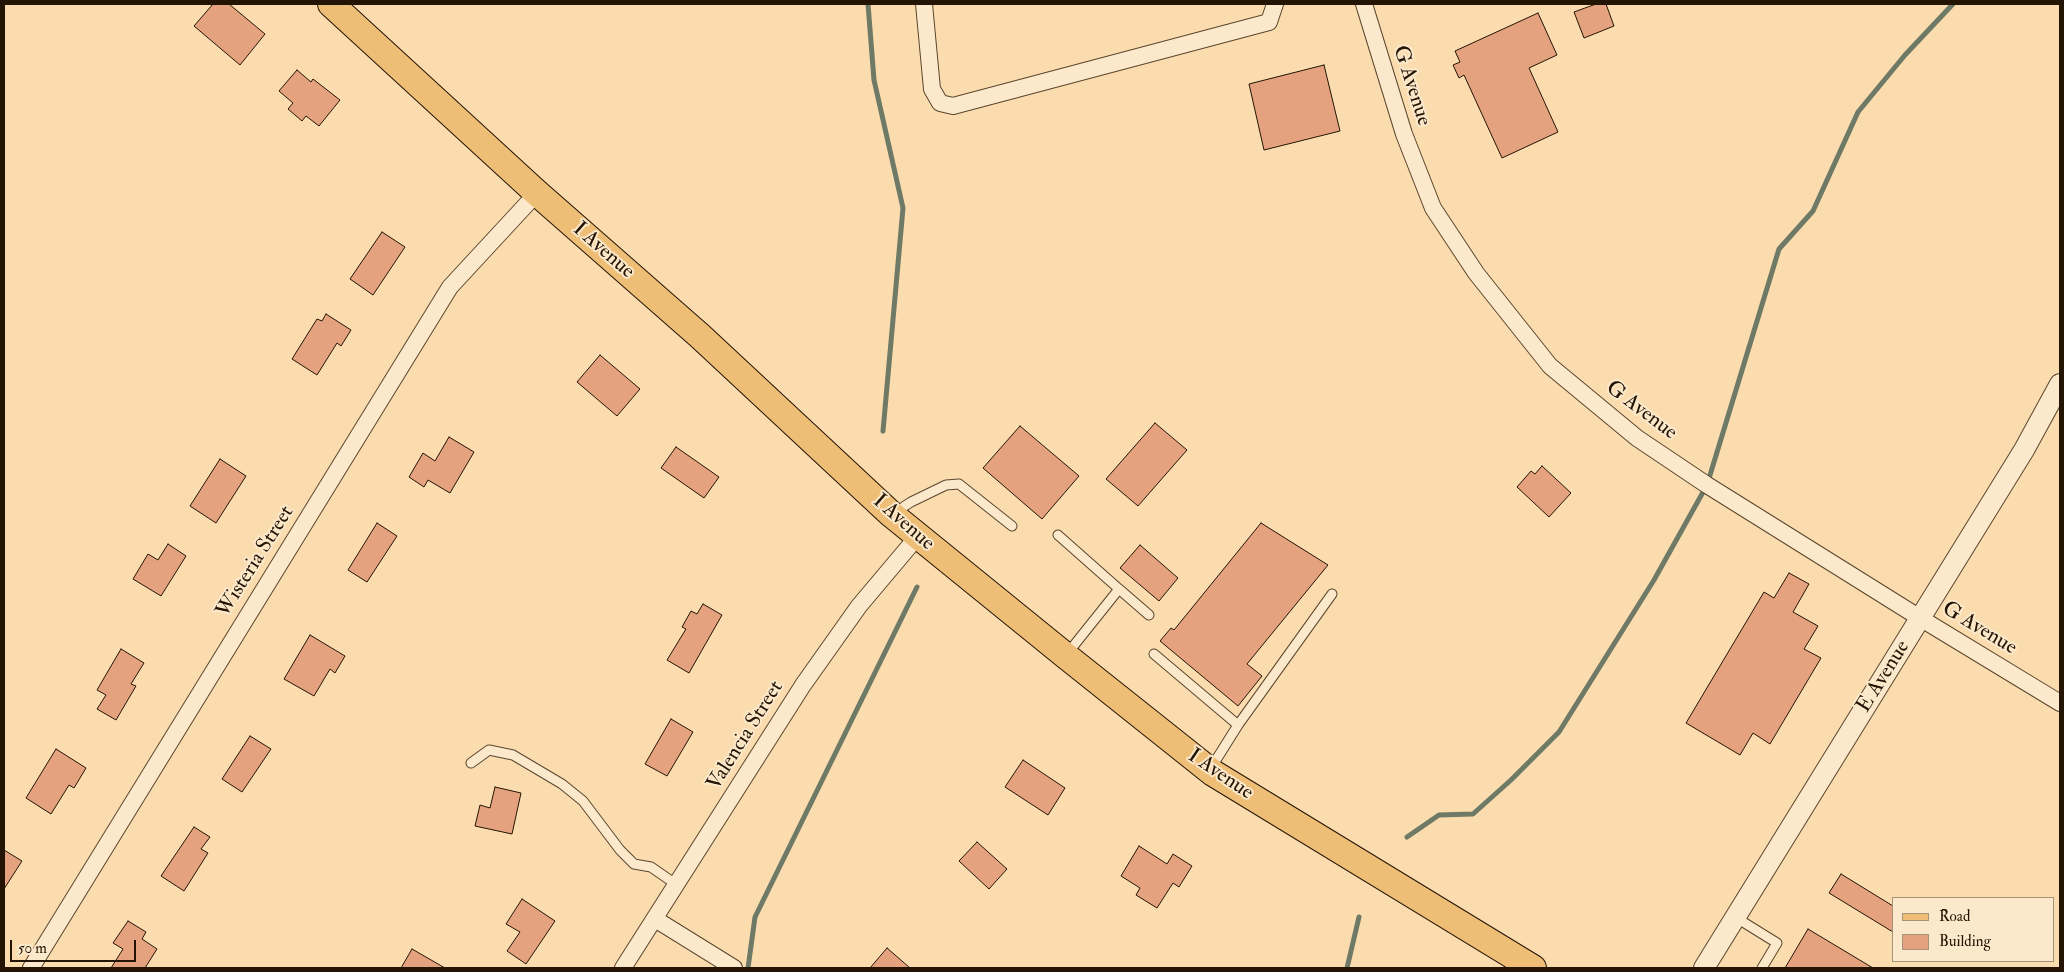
<!DOCTYPE html>
<html>
<head>
<meta charset="utf-8">
<style>
  body { margin:0 }
  #map { position:relative; width:2064px; height:972px; overflow:hidden; background:#fbdcae; font-family:"IM FELL Double Pica",serif }
  canvas { display:block }
  .frame { position:absolute; inset:0; border:5px solid #241404; pointer-events:none }
  .legend { position:absolute; left:1892px; top:897px; width:162px; height:65px; box-sizing:border-box; background:#fce8ca; border:1px solid #a6937b; margin:0; padding:6px 9px; list-style:none; font-size:15px; color:#241404 }
  .legend li { display:flex; align-items:center; gap:10px; height:25px }
  .legend b { width:25px; border:1px solid #a6937b }
  .scale { position:absolute; left:10px; top:940px; width:126px; height:22px; box-sizing:border-box; border:2px solid #241404; border-top:0; padding-left:6px; font-size:15px; line-height:18px; white-space:nowrap; color:#241404; -webkit-text-stroke:4px #fce8ca; paint-order:stroke }
</style>
</head>
<body>
<div id="map">
<canvas width="2064" height="972"></canvas>
<div class="frame"></div>
<ul class="legend">
<li><b style="height:6px;background:#eebe77"></b>Road</li>
<li><b style="height:14px;background:#e4a27e"></b>Building</li>
</ul>
<div class="scale">50 m</div>
</div>
<script>
const g = document.querySelector('canvas').getContext('2d');
g.lineJoin = 'round';
const poly = rows => new Path2D(rows.map(r => 'M' + r).join(''));
function stroke(path, color, width, dash) { g.strokeStyle = color; g.lineWidth = width; g.lineCap = dash ? 'butt' : 'round'; g.setLineDash(dash || []); g.stroke(path); }
function paint(path, color) { g.fillStyle = color; g.fill(path, 'evenodd'); }
function label(font, color, halo, rows, align = 'center') {
  g.font = font + ' "IM FELL Double Pica",serif'; g.lineWidth = 4; g.setLineDash([]); g.textBaseline = 'middle'; g.strokeStyle = halo; g.fillStyle = color; for (const [text, x, y, turn = 0] of rows) {
    g.save(); g.translate(x, y); g.rotate((+turn || 0) * Math.PI / 180); g.textAlign = isNaN(turn) ? turn : align; if (halo) g.strokeText(text, 0, 0); g.fillText(text, 0, 0); g.restore();
  }
}
stroke(poly([
  [868,4,874,80,903,208,883,431],
  [1407,837,1439,815,1473,814,1511,780,1559,732,1654,580,1707,485,1779,249,1813,211,1858,112,1905,55,1953,4],
  [748,968,755,917,917,587],
  [1347,968,1359,917]
]), '#6e7966', 5);
const building = poly([
  [213,4,229,4,265,34,240,65,194,26,213,4],
  [1596,4,1606,4,1614,26,1584,38,1574,12,1596,4],
  [1538,13,1557,55,1529,68,1558,132,1502,158,1464,75,1459,78,1453,65,1460,62,1455,51,1538,13],
  [1324,65,1340,131,1264,150,1249,84,1324,65],
  [297,70,311,82,313,79,340,100,319,126,306,116,302,121,288,109,293,103,279,91,297,70],
  [382,232,405,247,373,295,350,279,382,232],
  [326,314,351,330,341,346,337,343,317,375,292,359,317,319,322,321,326,314],
  [600,355,640,389,617,416,577,382,600,355],
  [1155,423,1187,450,1138,506,1106,479,1155,423],
  [1020,426,1079,476,1042,519,983,468,1020,426],
  [449,437,474,452,450,493,428,480,424,487,409,477,423,453,435,461,449,437],
  [676,447,719,477,704,498,661,468,676,447],
  [220,459,246,476,216,523,190,506,220,459],
  [1542,466,1571,493,1549,517,1517,487,1531,471,1535,474,1542,466],
  [377,523,397,536,367,582,348,570,377,523],
  [1261,523,1328,565,1247,664,1262,676,1238,706,1160,641,1171,628,1174,630,1261,523],
  [168,544,186,556,161,596,133,579,148,554,158,560,168,544],
  [1140,545,1178,578,1159,601,1120,568,1140,545],
  [1789,573,1809,584,1793,612,1818,626,1804,649,1821,658,1770,744,1753,733,1740,755,1686,723,1764,592,1774,598,1789,573],
  [703,604,722,615,689,673,667,660,686,629,682,627,691,611,697,614,703,604],
  [310,635,345,656,335,673,330,669,314,696,284,679,310,635],
  [121,649,144,663,131,684,136,686,116,720,97,709,106,695,97,690,121,649],
  [671,719,693,732,667,776,645,764,671,719],
  [250,736,271,749,242,792,222,779,250,736],
  [56,749,86,768,74,788,69,785,51,814,26,798,56,749],
  [1023,760,1065,788,1048,815,1005,787,1023,760],
  [495,787,521,793,512,834,475,826,480,805,490,808,495,787],
  [194,827,210,837,201,849,208,853,184,891,161,876,194,827],
  [977,842,1007,869,989,889,959,861,977,842],
  [1139,846,1167,864,1173,854,1192,866,1179,887,1173,883,1157,908,1136,895,1140,888,1121,876,1139,846],
  [4,850,22,861,4,889,4,850],
  [1841,874,1893,906,1893,932,1829,893,1841,874],
  [522,899,555,921,526,964,507,951,520,932,506,924,522,899],
  [128,921,146,932,142,939,157,949,145,968,111,968,123,949,113,943,128,921],
  [1808,929,1873,968,1785,968,1808,929],
  [887,948,910,968,870,968,887,948],
  [412,949,445,968,401,968,412,949]
]);
paint(building, '#e4a27e');
stroke(building, '#241404', 1);
const service = poly([
  [894,513,911,502,946,485,959,484,1012,526],
  [1058,535,1119,589,1067,654],
  [1119,589,1149,615],
  [1154,654,1238,725,1211,768],
  [1238,725,1332,594],
  [471,763,489,750,513,755,562,784,583,801,620,850,634,864,651,867,677,885],
  [1735,917,1777,943,1762,968]
]);
const minor = poly([
  [924,4,932,89,940,103,953,106,1269,22,1275,4],
  [1364,4,1404,134,1433,208,1476,273,1550,366,1637,438,1707,485,1920,618,2060,703],
  [655,919,734,968],
  [31,968,450,287,537,193],
  [623,968,803,685,859,606,918,536]
]);
const tertiary = poly([
  [1704,968,2024,450,2060,384]
]);
const primary = poly([
  [331,4,537,193,700,336,891,514,1066,656,1213,773,1533,968]
]);
stroke(service, '#5a462e', 11);
stroke(minor, '#5a462e', 18);
stroke(tertiary, '#5a462e', 22);
stroke(primary, '#241404', 28);
stroke(service, '#fce8ca', 9);
stroke(minor, '#fce8ca', 16);
stroke(tertiary, '#fce8ca', 20);
stroke(primary, '#eebe77', 26);
label('21px', '#241404', '#fce8ca', [
  ["G Avenue",1411,86,72],
  ["I Avenue",603,251,41],
  ["G Avenue",1641,411,37],
  ["I Avenue",903,523,41],
  ["Wisteria Street",256,562,-58],
  ["G Avenue",1979,629,31],
  ["E Avenue",1884,677,-58],
  ["Valencia Street",746,736,-58],
  ["I Avenue",1220,775,34]
]);
</script>
</body>
</html>
